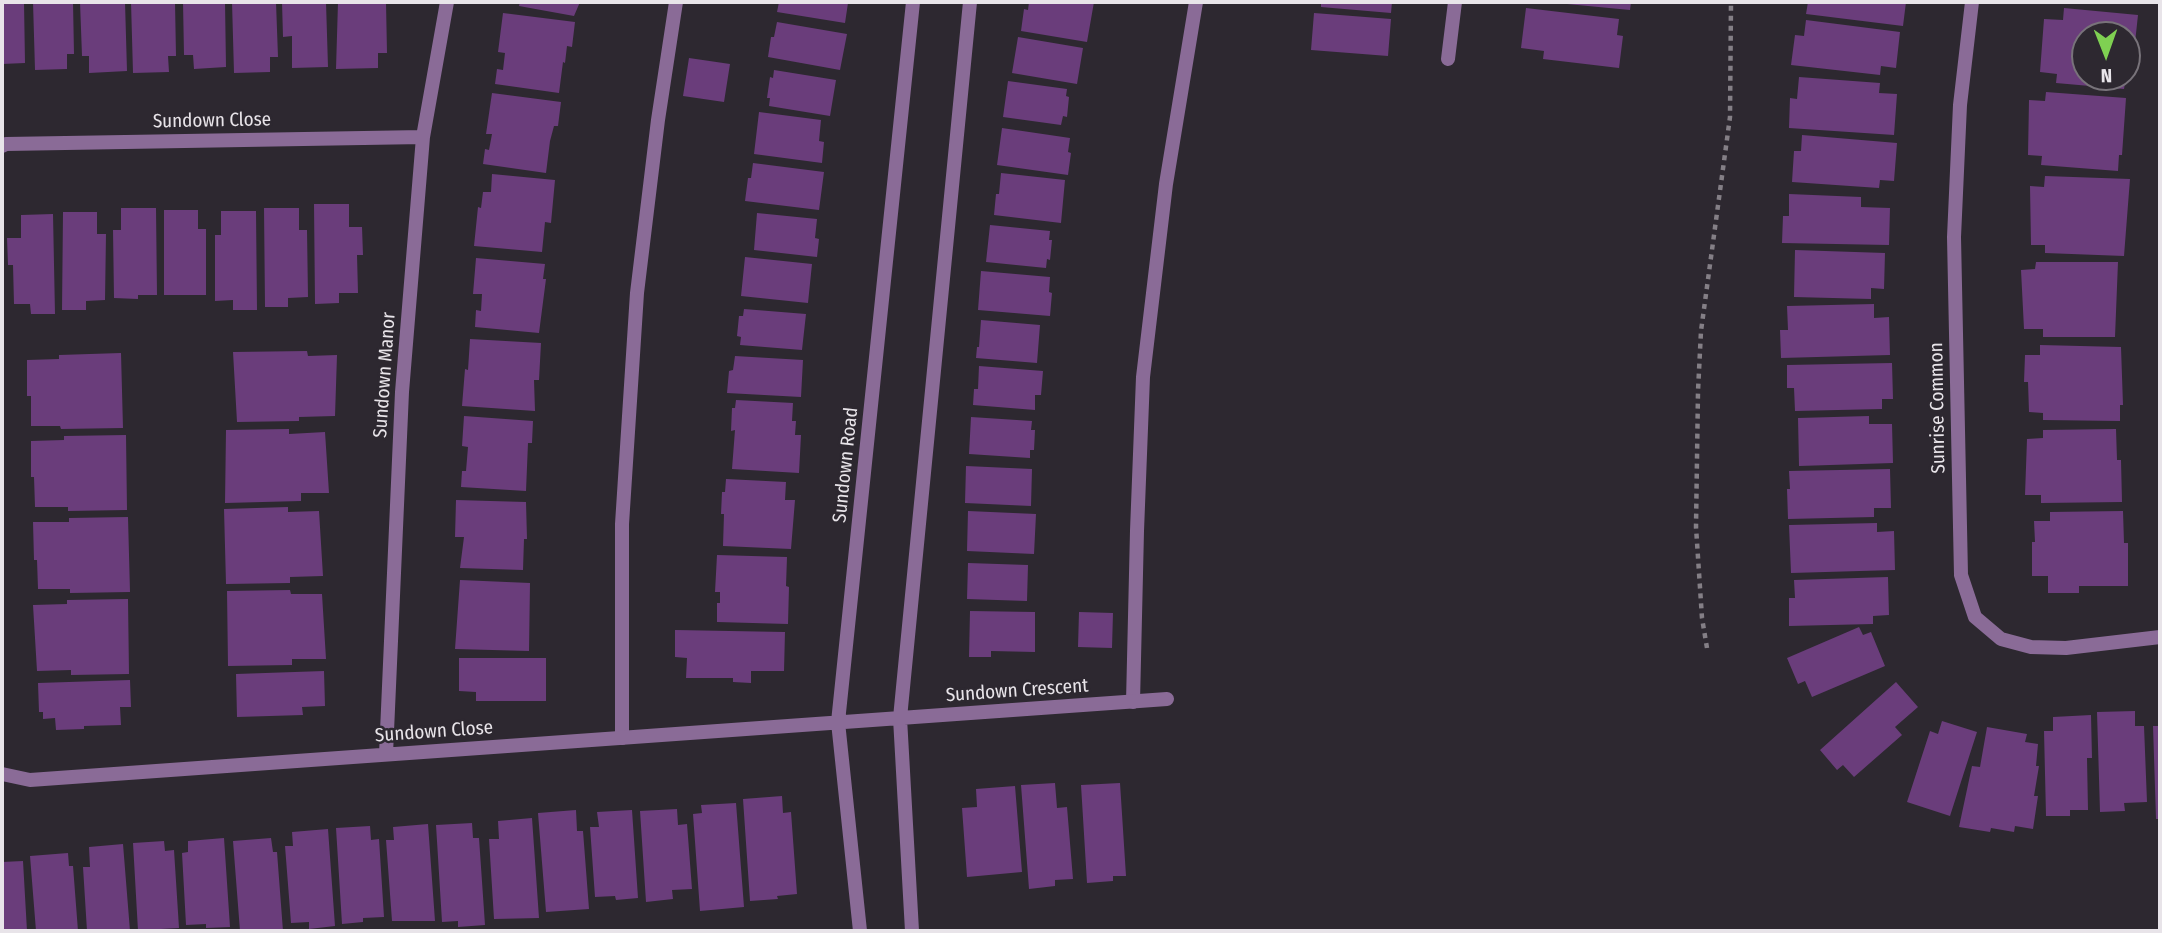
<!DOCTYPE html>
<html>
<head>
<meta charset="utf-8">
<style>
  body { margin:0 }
  #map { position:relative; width:2162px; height:933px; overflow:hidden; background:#2d2830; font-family:"Fira Sans Condensed",sans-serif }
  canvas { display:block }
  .frame { position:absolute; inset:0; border:4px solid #e8e4e9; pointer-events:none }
  .north { position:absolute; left:2071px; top:21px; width:70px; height:70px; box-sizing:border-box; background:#2d2830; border:2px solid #78737a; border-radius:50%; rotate:179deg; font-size:19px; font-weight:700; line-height:28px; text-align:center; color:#e8e4e9 }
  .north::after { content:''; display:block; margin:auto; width:24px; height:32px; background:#7fd052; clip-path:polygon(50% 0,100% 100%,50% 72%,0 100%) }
</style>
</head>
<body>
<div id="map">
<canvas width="2162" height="933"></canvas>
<div class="frame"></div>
<div class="north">N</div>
</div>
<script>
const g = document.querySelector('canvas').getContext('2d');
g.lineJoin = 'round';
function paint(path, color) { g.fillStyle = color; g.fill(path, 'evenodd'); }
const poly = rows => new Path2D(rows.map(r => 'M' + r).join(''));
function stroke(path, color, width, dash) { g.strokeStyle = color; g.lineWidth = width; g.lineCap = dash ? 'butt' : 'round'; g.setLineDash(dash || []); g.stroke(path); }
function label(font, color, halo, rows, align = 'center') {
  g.font = font + ' "Fira Sans Condensed",sans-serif'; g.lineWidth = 5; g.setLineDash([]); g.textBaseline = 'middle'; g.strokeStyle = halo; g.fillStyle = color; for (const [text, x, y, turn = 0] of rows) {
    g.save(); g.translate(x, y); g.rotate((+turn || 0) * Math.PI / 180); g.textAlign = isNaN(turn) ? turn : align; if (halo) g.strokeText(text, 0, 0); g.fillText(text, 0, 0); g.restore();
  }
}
paint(poly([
  [2,2,24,2,25,63,2,64],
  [33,2,73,2,74,54,67,54,67,69,35,70],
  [80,2,125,2,127,71,89,73,89,56,82,56],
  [131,2,175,2,176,56,168,56,169,72,133,73],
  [183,2,225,2,226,67,194,69,193,55,184,55],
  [232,2,276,2,278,57,270,57,270,72,234,73],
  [282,2,326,2,328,67,292,68,292,36,283,37],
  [338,2,386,2,387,53,378,53,378,68,336,69],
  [520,2,580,2,574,16,519,6],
  [779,2,848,3,845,23,777,12],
  [1029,2,1094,2,1087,42,1021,31,1024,9,1028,10],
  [1321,2,1392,2,1391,13,1321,7],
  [1567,2,1631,2,1630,10,1567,4],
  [1808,2,1906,2,1903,26,1806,14],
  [1526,8,1619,19,1617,35,1623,36,1619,68,1543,59,1544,51,1521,48],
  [2064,8,2138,15,2134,52,2127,52,2127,35,2085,35,2085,77,2126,77,2124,89,2056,83,2057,74,2040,72,2044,19,2063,20],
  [503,13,575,22,572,47,567,46,565,63,563,62,559,93,495,84,497,69,503,70,505,53,498,52],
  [1314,13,1391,19,1388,56,1311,50],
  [1806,20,1900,32,1896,68,1881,66,1880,75,1791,65,1795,35,1804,36],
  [777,22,847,34,840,70,768,57,771,37,774,37],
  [1018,37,1083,48,1077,84,1012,73],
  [689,58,730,64,724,102,683,96],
  [774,70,836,80,830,116,769,106,770,98,767,98,770,77,773,78],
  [1799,77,1880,83,1879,93,1897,94,1894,135,1789,128,1790,98,1797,99],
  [1008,81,1067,89,1066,96,1069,97,1067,117,1063,116,1061,125,1003,117],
  [2046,92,2126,98,2122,155,2119,155,2118,171,2041,165,2042,156,2028,155,2029,100,2045,101],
  [492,93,561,102,558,126,554,126,550,141,546,173,483,164,485,149,489,150,492,134,486,134],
  [759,112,821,120,819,141,824,142,822,163,754,154],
  [1002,128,1070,138,1068,152,1071,153,1068,175,997,165],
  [1802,135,1897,143,1894,181,1880,180,1879,188,1792,182,1794,151,1801,151],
  [753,163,824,172,819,210,745,201,748,178,751,178],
  [1001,173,1065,180,1061,223,994,215,996,194,999,194],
  [492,174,555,180,551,223,545,222,542,252,474,246,478,207,481,208,483,192,491,192],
  [2045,176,2130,179,2124,256,2045,253,2045,245,2031,245,2030,186,2044,187],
  [1789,194,1861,197,1861,207,1890,208,1889,245,1782,243,1783,216,1789,216],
  [314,204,349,204,349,227,362,227,363,255,357,255,358,293,339,293,339,303,315,304],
  [121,208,156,208,157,295,138,295,138,299,114,298,113,230,121,230],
  [264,208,299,208,299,230,307,230,308,297,288,298,288,307,265,307],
  [164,210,198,210,198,229,206,229,206,295,164,295],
  [221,211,256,211,257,310,233,310,233,300,215,301,215,235,221,235],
  [63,212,97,212,97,234,106,234,105,300,86,301,86,310,62,310],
  [757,213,817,219,815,238,819,239,817,257,754,250],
  [53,214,55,314,31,314,30,304,14,304,13,265,8,265,7,238,21,238,21,215],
  [990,225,1050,231,1049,240,1052,240,1050,260,1047,259,1046,268,986,262],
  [1795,250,1885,253,1884,289,1871,288,1871,299,1794,297],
  [745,257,812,264,808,303,741,296],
  [476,258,545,264,543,279,546,279,539,333,475,327,476,310,481,311,482,294,473,294],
  [2036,262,2118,262,2115,337,2043,337,2043,329,2024,329,2021,270,2035,269],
  [981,271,1050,277,1049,292,1052,293,1050,316,978,310],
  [1874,304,1874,318,1889,317,1890,355,1781,358,1780,330,1788,330,1787,306],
  [744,309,806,314,802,350,740,345,741,337,737,336,739,316,743,316],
  [981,320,1040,325,1037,363,976,358,977,347,979,347],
  [470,339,541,343,539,380,534,380,535,411,462,406,465,369,468,370],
  [2040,345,2121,347,2123,405,2120,405,2120,421,2043,420,2043,413,2029,412,2028,382,2024,382,2025,355,2040,355],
  [307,351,308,356,337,355,335,416,299,417,299,421,237,422,233,352],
  [121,353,123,428,61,429,60,426,31,426,31,396,27,396,27,360,59,359,59,355],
  [735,356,803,360,801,397,727,393,729,371,733,370],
  [1892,363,1893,399,1882,399,1882,409,1795,411,1794,388,1787,388,1787,365],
  [979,366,1043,371,1041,395,1035,395,1035,410,973,405,974,389,978,389],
  [736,400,793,403,792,421,796,421,795,435,801,435,799,473,732,469,735,430,731,431,732,408,735,408],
  [464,416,533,421,532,443,528,443,526,491,461,487,462,471,466,471,468,447,462,446],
  [1869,416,1869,424,1892,424,1893,463,1799,466,1798,418],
  [971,417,1032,421,1031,430,1035,430,1034,450,1030,450,1030,458,969,454],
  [289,429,289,434,325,432,329,493,301,493,301,501,225,503,226,430],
  [2116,429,2117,460,2121,460,2122,502,2041,503,2041,495,2025,495,2027,439,2043,438,2043,430],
  [126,435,127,510,68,511,68,507,35,507,34,477,31,477,31,441,64,440,64,436],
  [966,466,1032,469,1031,506,965,503],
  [1890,469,1891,508,1874,508,1874,517,1788,519,1787,489,1790,489,1789,471],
  [726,479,786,482,785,500,795,500,791,549,723,546,724,514,721,514,722,492,725,492],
  [456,500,526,502,527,539,524,539,523,570,460,568,464,537,455,537],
  [288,507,288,512,319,511,323,576,290,577,290,583,226,584,224,509],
  [968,511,1036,514,1034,554,967,551],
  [2123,511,2124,543,2128,543,2128,586,2079,586,2079,593,2048,593,2048,576,2032,576,2032,542,2035,542,2034,521,2050,521,2050,512],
  [128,517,130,592,70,593,70,589,38,589,37,560,34,560,33,522,69,522,69,518],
  [1877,523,1877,532,1894,531,1895,570,1791,573,1789,525],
  [717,555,787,557,786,586,789,587,788,624,717,622,717,603,720,603,720,592,715,592],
  [968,563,1028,565,1027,601,967,599],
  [1888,577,1889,615,1873,616,1873,624,1789,626,1789,598,1795,598,1794,580],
  [460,580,530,583,529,651,455,649],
  [290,590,291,594,322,594,326,659,292,659,292,665,228,666,227,591],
  [128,599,129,674,71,675,71,670,37,671,33,605,67,604,67,600],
  [970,611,1035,612,1035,652,991,651,991,657,969,657],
  [1079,612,1113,613,1112,648,1078,647],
  [1859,627,1863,635,1871,632,1885,666,1812,697,1805,681,1798,684,1787,658],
  [675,630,785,632,784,671,751,671,751,683,733,682,733,678,686,678,687,658,675,657],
  [459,658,546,658,546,701,476,701,476,692,459,691],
  [324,671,325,706,302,707,303,715,237,717,236,674],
  [130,680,131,707,120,707,121,725,84,726,84,729,56,730,55,718,43,719,43,712,39,712,38,683],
  [1896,682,1918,707,1895,727,1902,735,1854,777,1843,765,1837,770,1820,750],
  [2135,711,2135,726,2144,726,2147,802,2124,803,2125,811,2100,812,2097,712],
  [2091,715,2092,758,2087,758,2088,810,2070,810,2070,816,2046,816,2044,731,2053,731,2053,717],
  [1942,721,1977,732,1950,816,1907,802,1930,731,1938,734],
  [2153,726,2160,726,2160,819,2156,819],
  [1987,727,2027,734,2025,742,2038,744,2036,766,2039,766,2034,796,2038,796,2033,829,2015,826,2014,832,1991,828,1990,832,1959,827,1972,766,1980,767],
  [1055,783,1057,808,1067,807,1073,879,1055,880,1055,886,1029,889,1021,785],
  [1120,783,1126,876,1113,876,1113,881,1087,883,1081,785],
  [1015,786,1022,872,967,877,962,808,977,807,976,789],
  [782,796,783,813,791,812,797,894,777,896,778,899,750,901,743,799],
  [736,803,744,907,700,911,693,814,702,813,701,805],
  [677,809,678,825,687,824,692,889,672,890,673,899,646,902,640,811],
  [576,810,577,831,583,831,589,909,546,912,538,813],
  [632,810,638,898,616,900,615,896,595,897,590,827,599,827,597,812],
  [532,818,539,918,494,919,489,839,499,839,498,821],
  [472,823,473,838,479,838,485,925,458,927,458,921,442,922,436,825],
  [428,824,435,921,392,921,386,840,394,840,393,827],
  [370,826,371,840,379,839,384,917,363,918,363,922,342,924,336,828],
  [328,829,335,926,309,929,309,922,291,923,285,846,293,846,292,832],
  [224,838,230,927,206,928,206,924,186,925,182,853,188,852,188,841],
  [271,838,273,852,277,852,283,931,240,931,233,841],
  [164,841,165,851,174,850,179,928,161,929,162,931,138,931,133,843],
  [123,844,130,931,87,931,83,867,90,867,89,847],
  [68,853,69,866,73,866,78,931,36,931,30,856],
  [23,861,27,931,2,931,2,862]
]), '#6a3d7b');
stroke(poly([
  [1707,648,1702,618,1696,527,1698,391,1701,331,1730,117,1731,2]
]), '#847f86', 4.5, [5, 5]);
stroke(poly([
  [1133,702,1137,531,1143,377,1166,184,1196,2],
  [622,738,622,524,637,293,658,120,676,2]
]), '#8a6b97', 14);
stroke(poly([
  [1972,2,1960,105,1954,237,1961,575,1975,617,2001,639,2031,647,2066,648,2160,637],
  [1448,59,1455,2],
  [2,146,6,144,423,137],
  [386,754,402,392,423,137,447,2],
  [2,774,30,780,1167,699],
  [860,931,838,722,913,2],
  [912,931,900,718,970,2]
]), '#8a6b97', 14);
label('19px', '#e8e4e9', '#2d2830', [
  ["Sundown Close",212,121,-1],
  ["Sundown Manor",385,375,-86],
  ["Sunrise Common",1938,408,-91],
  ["Sundown Road",846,465,-84],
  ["Sundown Crescent",1017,691,-4],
  ["Sundown Close",434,732,-4]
]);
</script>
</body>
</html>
